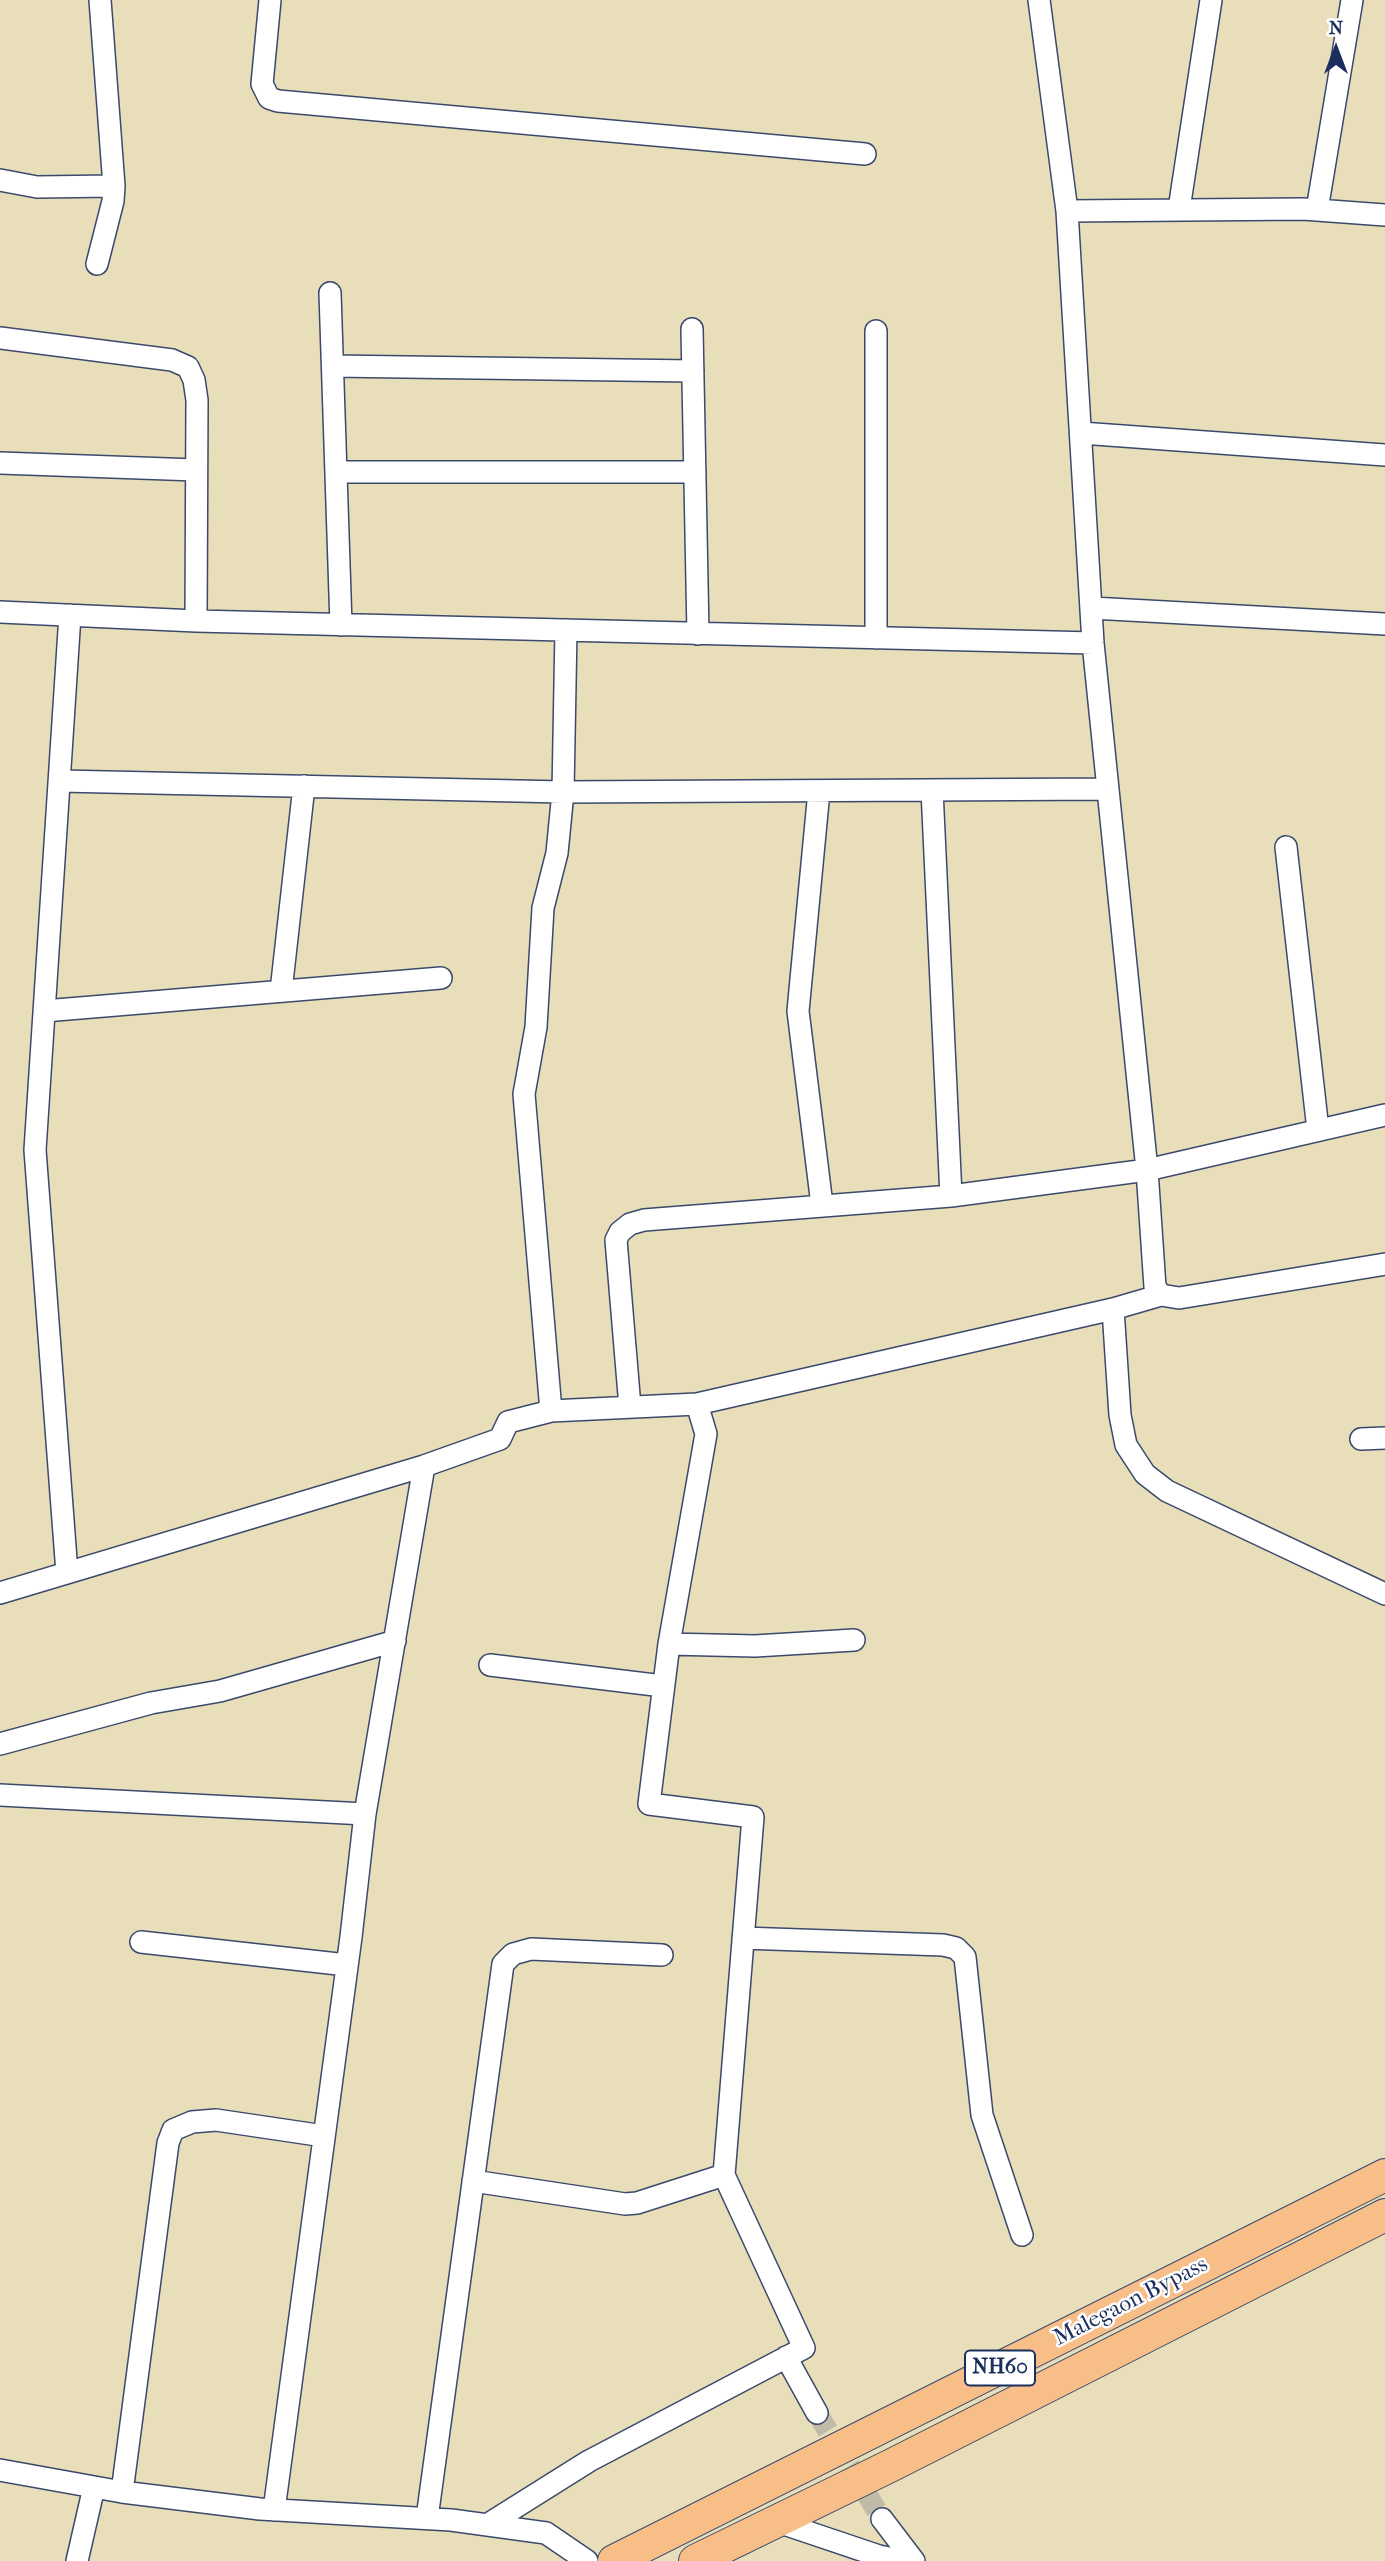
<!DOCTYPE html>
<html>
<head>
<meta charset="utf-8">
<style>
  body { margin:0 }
  #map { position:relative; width:1385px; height:2561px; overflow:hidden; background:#e8deba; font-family:"IM FELL French Canon",serif }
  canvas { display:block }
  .north { position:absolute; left:1301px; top:14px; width:70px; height:70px; -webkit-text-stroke:5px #fff; paint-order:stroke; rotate:0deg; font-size:19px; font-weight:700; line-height:28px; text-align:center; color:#1b2f5e }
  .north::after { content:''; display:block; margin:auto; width:24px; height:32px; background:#1b2f5e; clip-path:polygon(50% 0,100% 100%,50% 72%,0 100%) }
</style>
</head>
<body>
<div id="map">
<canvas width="1385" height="2561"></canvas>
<div class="north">N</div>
</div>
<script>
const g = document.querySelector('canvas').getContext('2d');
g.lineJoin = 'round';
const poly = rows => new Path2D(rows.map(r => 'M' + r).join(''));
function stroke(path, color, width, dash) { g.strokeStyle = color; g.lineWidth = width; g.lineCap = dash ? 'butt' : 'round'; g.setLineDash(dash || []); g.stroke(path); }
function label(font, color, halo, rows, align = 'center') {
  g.font = font + ' "IM FELL French Canon",serif'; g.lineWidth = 5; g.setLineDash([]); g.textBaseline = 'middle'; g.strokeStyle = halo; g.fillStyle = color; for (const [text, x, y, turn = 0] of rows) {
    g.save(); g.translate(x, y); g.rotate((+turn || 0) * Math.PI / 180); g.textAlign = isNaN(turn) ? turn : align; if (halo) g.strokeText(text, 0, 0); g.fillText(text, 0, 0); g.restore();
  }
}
stroke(poly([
  [817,2413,882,2519]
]), '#bfbba8', 21, [21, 10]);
const minor = poly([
  [270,0,262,84,269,98,278,101,865,154],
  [1039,0,1067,211,1093,643,1147,1170,1155,1287,1161,1295,1179,1298,1385,1264],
  [0,180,37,187,114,186],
  [1179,209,1211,0],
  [1317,210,1352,0],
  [1067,211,1303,209,1385,215],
  [97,264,113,201,114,186,100,0],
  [330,293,341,625],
  [692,329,698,634],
  [876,331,876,638],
  [0,338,172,360,188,367,194,380,197,400,196,621],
  [333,366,693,371],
  [1081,433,1385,455],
  [0,463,196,470],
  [336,472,695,472],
  [1092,608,1385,624],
  [0,612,196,621,1093,643],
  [61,781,563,792,1107,789],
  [932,790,951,1196],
  [819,791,798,1011,822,1205],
  [1286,847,1318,1130],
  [281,991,304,786],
  [44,1011,441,978],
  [1113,1309,1120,1415,1126,1445,1145,1474,1167,1491,1385,1594],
  [697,1404,1113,1309,1161,1295],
  [630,1407,616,1240,620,1232,630,1224,644,1220,951,1196,1147,1170,1385,1115],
  [551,1411,524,1094,536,1027,543,908,557,853,563,792,566,630],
  [1361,1439,1385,1438],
  [67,1573,35,1150,70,615],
  [0,1593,424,1466,500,1439,508,1422,551,1411,697,1404,706,1434,669,1644,649,1804,753,1817,724,2175,804,2348,589,2461,487,2525],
  [669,1644,755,1646,854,1640],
  [490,1665,663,1686],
  [0,1744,151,1703,220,1691,395,1641],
  [0,1795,365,1814,351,1937,274,2510],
  [365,1814,424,1466],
  [743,1938,943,1945,956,1948,965,1957,982,2115,1022,2235],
  [141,1942,347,1965],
  [473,2181,625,2204,637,2203,724,2175],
  [786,2357,817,2413],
  [0,2470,122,2492,260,2509,451,2520,546,2533,587,2561],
  [122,2492,168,2143,173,2130,192,2122,216,2120,324,2136],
  [427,2518,503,1964,513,1954,531,1949,662,1955],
  [882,2519,914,2561],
  [775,2521,879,2556,904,2561],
  [77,2561,94,2487]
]);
const highway = poly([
  [614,2561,1385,2175],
  [695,2561,890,2466,1385,2215]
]);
stroke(minor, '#3a496c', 24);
stroke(highway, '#3a496c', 34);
stroke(minor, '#fff', 21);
stroke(highway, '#f7be87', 32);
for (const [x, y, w] of [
  [1000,2368,70]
]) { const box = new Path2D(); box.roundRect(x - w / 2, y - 17.5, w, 35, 5); g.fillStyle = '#fff'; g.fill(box); stroke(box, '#1b2f5e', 2); }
label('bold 21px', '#1b2f5e', null, [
  ["NH60",1000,2368]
]);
label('23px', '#1b2f5e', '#fff', [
  ["Malegaon Bypass",1131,2302,-27]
]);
</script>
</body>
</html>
